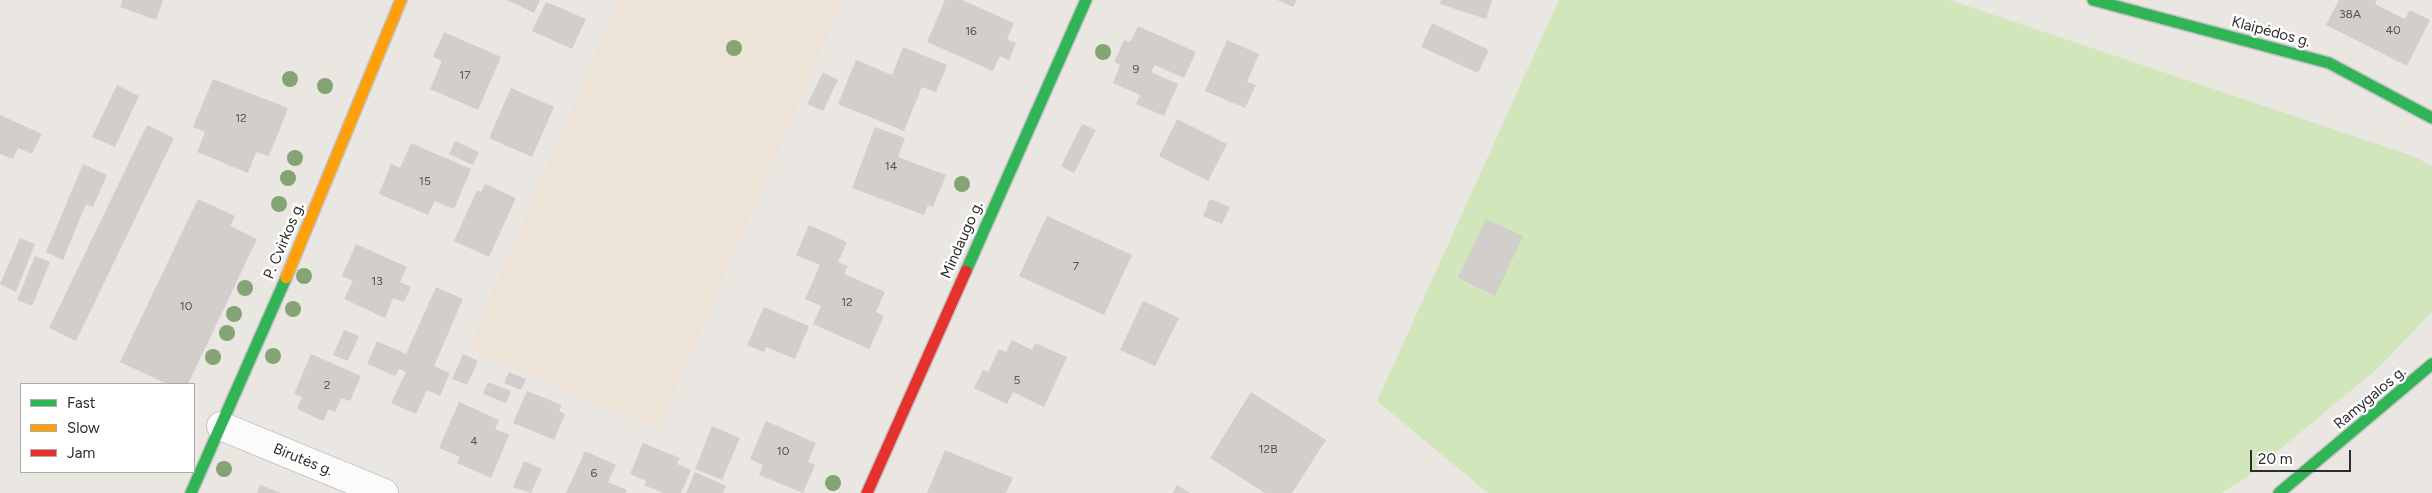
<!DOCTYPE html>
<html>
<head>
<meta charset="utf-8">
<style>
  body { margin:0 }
  #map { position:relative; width:2432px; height:493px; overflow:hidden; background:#eae6e2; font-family:Figtree,sans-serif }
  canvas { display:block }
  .legend { position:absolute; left:20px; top:383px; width:175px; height:90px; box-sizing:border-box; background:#fff; border:1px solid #ababab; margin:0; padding:6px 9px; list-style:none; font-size:15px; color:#2c2c2c }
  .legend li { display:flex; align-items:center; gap:10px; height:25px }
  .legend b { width:25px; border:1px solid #ababab }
  .scale { position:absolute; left:2250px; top:450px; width:101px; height:22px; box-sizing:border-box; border:2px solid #2c2c2c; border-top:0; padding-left:6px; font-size:15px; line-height:18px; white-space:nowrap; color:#2c2c2c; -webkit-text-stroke:4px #fff; paint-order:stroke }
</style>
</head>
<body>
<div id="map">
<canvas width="2432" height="493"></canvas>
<ul class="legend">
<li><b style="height:6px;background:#30b455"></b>Fast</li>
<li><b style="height:6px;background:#ff9f0a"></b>Slow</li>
<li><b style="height:6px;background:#e5322d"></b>Jam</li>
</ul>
<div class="scale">20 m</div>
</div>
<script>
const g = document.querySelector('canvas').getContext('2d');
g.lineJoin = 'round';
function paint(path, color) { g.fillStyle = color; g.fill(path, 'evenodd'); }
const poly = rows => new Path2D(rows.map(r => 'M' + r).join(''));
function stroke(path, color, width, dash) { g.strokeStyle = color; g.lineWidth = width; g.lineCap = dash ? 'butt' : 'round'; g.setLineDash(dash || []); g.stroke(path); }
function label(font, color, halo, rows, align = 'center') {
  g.font = font + ' Figtree,sans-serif'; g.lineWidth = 5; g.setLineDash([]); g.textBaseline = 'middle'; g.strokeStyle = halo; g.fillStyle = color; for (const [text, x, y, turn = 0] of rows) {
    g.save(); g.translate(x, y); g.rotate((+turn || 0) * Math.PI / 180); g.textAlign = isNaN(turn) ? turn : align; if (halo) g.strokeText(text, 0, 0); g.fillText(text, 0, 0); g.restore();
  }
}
paint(poly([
  [619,0,843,0,658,430,468,349]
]), '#ede4d7');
paint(poly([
  [1559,0,1949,0,2416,157,2432,167,2432,312,2377,369,2244,479,2221,493,1488,493,1377,401]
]), '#d1e6ba');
paint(poly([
  [123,0,163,0,156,20,120,7],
  [507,0,540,0,534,13],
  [945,0,962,0,1014,23,1007,39,1016,43,1009,60,1000,56,993,71,927,42],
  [1277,0,1297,0,1293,7],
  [1441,0,1492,0,1486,19,1440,4],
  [2339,0,2377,0,2375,4,2405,19,2410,10,2430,20,2407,66,2326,25],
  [546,2,586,19,572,49,532,31],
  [1432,23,1489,50,1478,73,1421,47],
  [1138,26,1196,52,1184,78,1155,65,1151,72,1178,84,1164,116,1136,104,1140,95,1113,83,1120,65,1114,62,1124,40,1130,42],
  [444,32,501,57,478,110,430,89,442,61,433,57],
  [1227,40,1259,54,1247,82,1256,85,1245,108,1205,91],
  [903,47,947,65,936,92,922,87,904,131,838,104,856,60,892,75],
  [823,72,838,80,823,111,807,104],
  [213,79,288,108,269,156,256,152,248,173,197,152,205,132,193,127],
  [117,85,139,96,115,147,92,137],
  [511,88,554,107,532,157,489,138],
  [0,115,42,134,32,154,18,148,13,159,0,154],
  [1177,119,1227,144,1208,181,1159,156],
  [1082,124,1096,130,1074,173,1061,166],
  [147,125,174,138,76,341,49,328],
  [875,127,905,138,898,157,946,175,933,207,928,205,924,215,852,188],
  [455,141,479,152,473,165,449,154],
  [411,143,471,169,454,209,435,201,428,215,379,194,391,164,400,168],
  [83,164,107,175,93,207,86,204,63,260,46,252],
  [485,184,516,198,489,257,454,241,477,190,481,192],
  [198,199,235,216,230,226,257,239,188,384,167,384,120,362],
  [1210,199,1230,207,1222,224,1203,216],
  [1047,216,1132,255,1104,315,1019,276],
  [1486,219,1523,236,1495,296,1458,278],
  [809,225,847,242,838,262,848,266,844,274,885,292,876,312,884,316,869,349,813,324,821,306,805,299,820,265,796,255],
  [20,238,35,244,16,292,0,284],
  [356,244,407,267,400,282,411,287,404,302,393,298,385,318,344,299,353,281,342,276],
  [35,256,50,262,32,306,17,300],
  [436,287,463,299,434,366,450,373,440,396,427,390,416,414,391,403,406,372,399,369,395,376,367,364,377,341,406,354],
  [1143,301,1179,318,1155,366,1120,350],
  [764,307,809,326,795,359,766,347,764,352,747,345],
  [344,330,359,336,348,361,333,355],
  [1012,340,1032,350,1035,343,1067,357,1044,407,1013,392,1007,404,974,388,983,370,988,372,999,349,1006,352],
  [311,354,361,376,350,401,341,398,335,412,329,409,323,421,297,409,302,397,294,394],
  [463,354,478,361,467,385,452,379],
  [509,372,526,379,521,390,504,383],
  [488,382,511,391,506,403,483,394],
  [527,391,562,405,559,411,565,414,554,440,513,423],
  [1251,392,1326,440,1292,493,1265,493,1210,458],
  [459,402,499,420,495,429,509,435,491,478,457,463,460,457,439,448],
  [766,421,816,443,808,462,815,465,803,493,759,475,763,465,750,459],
  [712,426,740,438,722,480,695,469],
  [643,443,680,458,677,464,691,470,681,493,663,493,644,485,646,481,630,474],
  [945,450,1013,478,1006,493,927,493],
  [585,451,616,465,608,482,627,490,625,493,566,493],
  [524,461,542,469,531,493,513,487],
  [695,472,726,486,723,493,686,493],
  [260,485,281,493,257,493],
  [1177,485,1190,493,1173,493]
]), '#d1cecb');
const street = poly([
  [221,426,384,493]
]);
const fast = poly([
  [2093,0,2329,63,2432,118],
  [966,271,1086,0],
  [191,493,286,278],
  [2279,493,2432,364]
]);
const slow = poly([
  [286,278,401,0]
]);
const jam = poly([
  [867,493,966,271]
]);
stroke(street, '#c4c3c3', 30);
stroke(fast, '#c4c3c3', 14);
stroke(slow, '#c4c3c3', 14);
stroke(jam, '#c4c3c3', 14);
stroke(street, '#fcfbfb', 28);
stroke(fast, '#30b455', 11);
stroke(slow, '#ff9f0a', 11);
stroke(jam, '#e5322d', 11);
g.fillStyle = '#85a473';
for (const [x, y] of [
  [734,48],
  [1103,52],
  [290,79],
  [325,86],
  [295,158],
  [288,178],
  [962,184],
  [279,204],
  [304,276],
  [245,288],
  [293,309],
  [234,314],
  [227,333],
  [273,356],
  [213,357],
  [224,469],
  [833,483]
]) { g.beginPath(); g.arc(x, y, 8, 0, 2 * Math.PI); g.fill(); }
label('12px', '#565554', null, [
  ["38A",2350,14],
  ["40",2393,30],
  ["16",971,31],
  ["9",1136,69],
  ["17",465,75],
  ["12",241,118],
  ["14",891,166],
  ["15",425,181],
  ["7",1076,266],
  ["13",377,281],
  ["12",847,302],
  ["10",186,306],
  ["5",1017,380],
  ["2",327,385],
  ["4",474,441],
  ["12B",1268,449],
  ["10",783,451],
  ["6",594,473]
]);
label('15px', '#2c2c2c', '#fff', [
  ["Klaipėdos g.",2271,32,15],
  ["Mindaugo g.",962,240,-66],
  ["P. Cvirkos g.",284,241,-67],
  ["Ramygalos g.",2370,398,-40],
  ["Birutės g.",303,460,22]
]);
</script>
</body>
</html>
